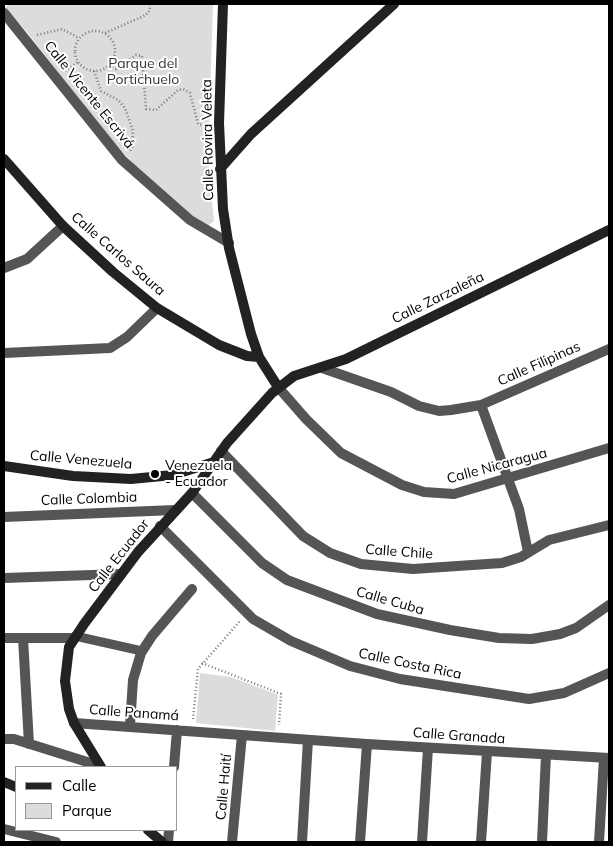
<!DOCTYPE html>
<html>
<head>
<meta charset="utf-8">
<style>
  body { margin:0 }
  #map { position:relative; width:613px; height:846px; overflow:hidden; background:#fff; font-family:Mulish,sans-serif }
  canvas { display:block }
  .frame { position:absolute; inset:0; border:5px solid #000; pointer-events:none }
  .legend { position:absolute; left:15px; top:766px; width:162px; height:65px; box-sizing:border-box; background:#fff; border:1px solid #999; margin:0; padding:6px 9px; list-style:none; font-size:15px; color:#000 }
  .legend li { display:flex; align-items:center; gap:10px; height:25px }
  .legend b { width:25px; border:1px solid #999 }
</style>
</head>
<body>
<div id="map">
<canvas width="613" height="846"></canvas>
<div class="frame"></div>
<ul class="legend">
<li><b style="height:6px;background:#222"></b>Calle</li>
<li><b style="height:14px;background:#dcdcdc"></b>Parque</li>
</ul>
</div>
<script>
const g = document.querySelector('canvas').getContext('2d');
g.lineJoin = 'round';
function paint(path, color) { g.fillStyle = color; g.fill(path, 'evenodd'); }
const poly = rows => new Path2D(rows.map(r => 'M' + r).join(''));
function stroke(path, color, width, dash) { g.strokeStyle = color; g.lineWidth = width; g.lineCap = dash ? 'butt' : 'round'; g.setLineDash(dash || []); g.stroke(path); }
function label(font, color, halo, rows, align = 'center') {
  g.font = font + ' Mulish,sans-serif'; g.lineWidth = 4; g.setLineDash([]); g.textBaseline = 'middle'; g.strokeStyle = halo; g.fillStyle = color; for (const [text, x, y, turn = 0] of rows) {
    g.save(); g.translate(x, y); g.rotate((+turn || 0) * Math.PI / 180); g.textAlign = isNaN(turn) ? turn : align; if (halo) g.strokeText(text, 0, 0); g.fillText(text, 0, 0); g.restore();
  }
}
paint(poly([
  [11,4,213,4,208,160,214,221,209,225,194,217,133,163,103,131,27,32,4,7],
  [200,673,231,677,278,695,275,731,196,723]
]), '#dcdcdc');
stroke(poly([
  '75 51a20 20 0 1 1 40 0a20 20 0 1 1-40 0Z',
  [105,33,146,15,150,10,150,4],
  [37,35,62,29,79,38],
  [109,66,116,69,136,55,142,56,146,109,156,110,178,90,183,89,190,93,198,124,208,126],
  [65,71,78,62],
  [94,71,101,91,118,100,125,108,133,131,132,148,129,152],
  [202,663,281,694,279,725],
  [193,719,198,669,240,621]
]), '#777', 2.5, [1, 2.5]);
stroke(poly([
  [75,636,142,651]
]), '#555', 9);
stroke(poly([
  [4,13,122,160,190,220,229,243],
  [4,268,27,259,63,226],
  [4,353,110,348,127,337,157,308],
  [322,368,391,392,419,406,439,411,451,410,481,405,609,349],
  [278,387,306,419,341,453,402,485,424,492,454,494,609,448],
  [481,405,519,509,528,552],
  [221,451,303,536,330,553,361,564,413,569,502,563,521,557,549,540,609,525],
  [192,493,262,563,287,580,377,614,450,630,499,638,532,639,560,634,576,628,609,605],
  [4,517,175,510],
  [160,526,253,619,291,641,350,666,400,679,529,699,564,693,609,673],
  [4,578,121,574],
  [4,638,74,638],
  [23,638,29,744],
  [74,723,367,744,609,758],
  [130,726,133,680,141,653,152,636,192,589],
  [4,739,14,739,100,766],
  [174,767,177,730],
  [4,829,56,842],
  [168,842,169,830],
  [232,842,242,735],
  [302,842,308,740],
  [360,842,367,744],
  [422,842,428,748],
  [481,842,487,752],
  [542,842,546,755],
  [599,842,604,758]
]), '#555', 10);
stroke(poly([
  [223,4,219,123,223,209,229,248,251,334,259,357,278,387],
  [4,159,63,226,113,272,157,308,219,345,247,356,259,357],
  [220,169,251,134,394,4],
  [4,466,73,476,131,479,173,475,214,462],
  [101,767,74,723,69,709,65,681,69,647,84,624,138,552,192,493,227,443,272,393,294,376,346,359,609,230],
  [4,782,16,787],
  [148,830,162,842]
]), '#222', 10);
for (const [x, y, r, color] of [
  [155,474,5,"#000"]
]) { const dot = new Path2D(); dot.arc(x, y, r, 0, 2 * Math.PI); g.fillStyle = color; g.fill(dot); stroke(dot, '#fff', 2); }
label('14px', '#333', '#fff', [
  ["Parque del",143,64],
  ["Portichuelo",143,80]
]);
label('14px', '#000', '#fff', [
  ["Calle Vicente Escrivá",89,95,51],
  ["Calle Rovira Veleta",208,140,-91],
  ["Calle Carlos Saura",118,254,41],
  ["Calle Zarzaleña",438,298,-26],
  ["Calle Filipinas",539,364,-24],
  ["Calle Venezuela",81,460,5],
  ["Calle Nicaragua",497,466,-15],
  ["Calle Colombia",89,499,-2],
  ["Calle Chile",399,552,4],
  ["Calle Ecuador",119,556,-52],
  ["Calle Cuba",390,601,16],
  ["Calle Costa Rica",410,664,12],
  ["Calle Panamá",134,713,4],
  ["Calle Granada",459,736,4],
  ["Calle Haití",224,787,-85]
]);
label('14px', '#000', '#fff', [
  ["Venezuela",165,466],
  ["- Ecuador",165,482]
], 'left');
</script>
</body>
</html>
